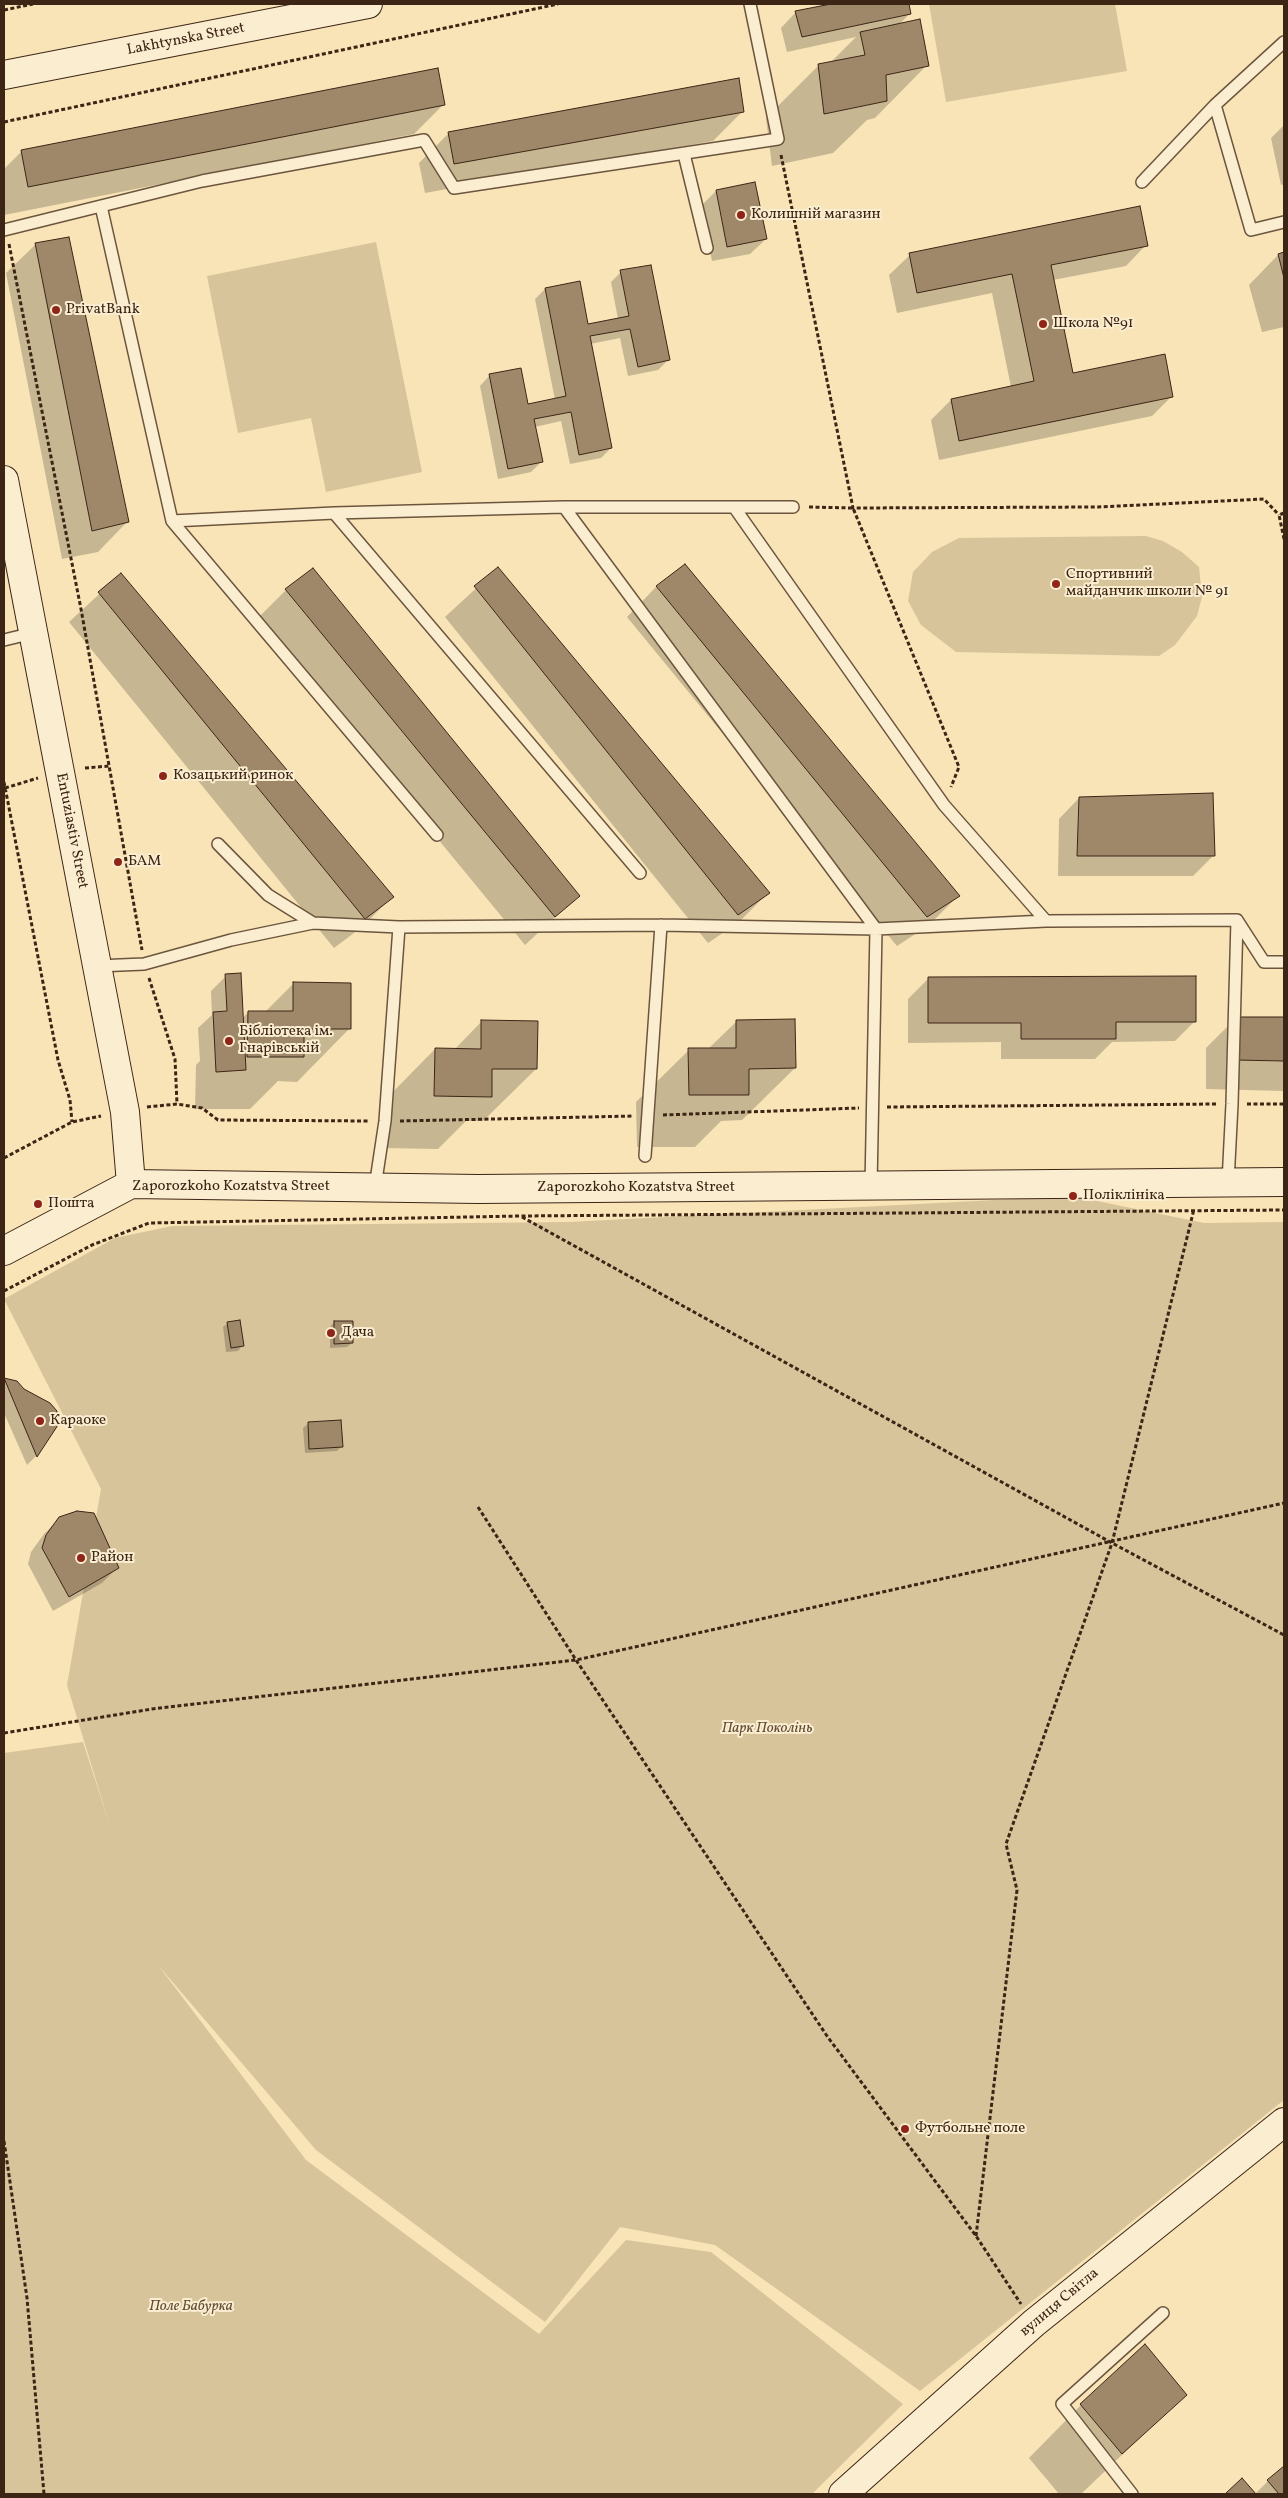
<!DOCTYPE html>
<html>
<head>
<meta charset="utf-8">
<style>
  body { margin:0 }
  #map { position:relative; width:1288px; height:2498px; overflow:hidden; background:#f8e4b6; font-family:Vollkorn,serif }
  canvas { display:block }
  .frame { position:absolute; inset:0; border:5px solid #3d2516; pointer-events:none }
</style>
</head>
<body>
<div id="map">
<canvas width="1288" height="2498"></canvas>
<div class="frame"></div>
</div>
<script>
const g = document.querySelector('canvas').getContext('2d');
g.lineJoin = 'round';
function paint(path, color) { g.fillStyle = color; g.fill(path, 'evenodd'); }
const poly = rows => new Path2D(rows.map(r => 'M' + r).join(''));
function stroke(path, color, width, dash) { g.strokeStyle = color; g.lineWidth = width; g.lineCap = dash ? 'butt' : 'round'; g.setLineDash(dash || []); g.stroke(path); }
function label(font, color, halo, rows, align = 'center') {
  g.font = font + ' Vollkorn,serif'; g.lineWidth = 4; g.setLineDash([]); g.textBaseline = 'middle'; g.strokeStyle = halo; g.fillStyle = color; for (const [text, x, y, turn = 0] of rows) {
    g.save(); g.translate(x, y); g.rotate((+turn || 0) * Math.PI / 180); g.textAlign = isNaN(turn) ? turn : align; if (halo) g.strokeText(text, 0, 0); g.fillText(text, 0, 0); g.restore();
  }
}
paint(poly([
  [929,4,1115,4,1127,71,946,102],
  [376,242,422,472,326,492,311,418,238,433,207,276],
  [1146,536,1163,541,1182,552,1199,567,1202,597,1197,616,1175,645,1159,656,956,652,921,625,908,601,913,572,932,552,959,538],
  [1073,1196,1204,1223,1284,1222,1284,2100,920,2391,715,2245,620,2227,545,2322,316,2150,158,1965,306,2160,539,2334,626,2240,711,2252,903,2404,812,2494,4,2494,4,1753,83,1742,110,1826,67,1685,101,1489,4,1299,115,1238,172,1226,569,1222]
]), '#d8c49b');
paint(poly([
  [837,4,908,4,910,13,899,25,927,65,875,118,867,120,833,153,772,166,766,118,819,65,830,63,856,37,787,52,781,28,796,12],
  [443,105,414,134,4,215,4,169,22,151],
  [743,111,713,141,425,193,419,163,449,133],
  [1284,125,1284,184,1281,185,1271,138],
  [754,183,766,239,750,254,712,261,701,206,716,191],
  [36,244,127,522,98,552,62,559,6,273],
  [1146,245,1126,266,1053,280,1072,375,1172,396,1152,416,939,460,931,420,951,400,1011,387,992,293,897,313,889,275,910,255],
  [1284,254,1284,327,1262,332,1249,285,1278,255],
  [621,272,668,360,658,370,628,376,620,338,590,344,611,448,601,458,570,464,561,421,535,427,541,462,531,472,498,479,480,386,490,375,527,405,555,400,535,299,545,289,579,283,587,325,618,319,611,282],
  [684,566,958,896,929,925,897,946,627,617,656,587],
  [497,569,768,893,739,922,708,943,445,617],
  [121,574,392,897,362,927,334,948,69,622],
  [286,590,578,896,525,945,257,619],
  [1079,798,1213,856,1193,876,1058,876,1059,819],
  [226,976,242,1019,248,1012,265,1012,294,983,349,1029,297,1082,278,1081,250,1109,195,1109,196,1065,200,1061,198,1028,212,1015,211,991],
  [928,979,1195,1021,1175,1041,1112,1042,1095,1059,1001,1059,1001,1042,908,1043,908,999],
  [1236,1018,1284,1018,1284,1091,1206,1089,1206,1048],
  [482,1021,536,1069,483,1121,466,1121,438,1149,382,1148,383,1102,435,1049,454,1050],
  [737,1021,795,1068,742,1120,721,1121,695,1147,637,1147,636,1102,689,1050,708,1049],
  [334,1322,352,1343,347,1347,330,1348,330,1327],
  [228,1323,242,1346,238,1351,226,1352,223,1327],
  [4,1380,16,1382,57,1425,36,1456,27,1465,4,1413],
  [308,1424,341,1447,337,1451,305,1453,303,1428],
  [60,1518,118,1567,102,1583,53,1611,28,1564,31,1552,44,1534],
  [1185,2395,1081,2494,1059,2494,1029,2458,1081,2405],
  [1284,2467,1284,2494,1255,2494,1268,2481]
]), '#0003');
const building = poly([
  [831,4,909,4,911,14,802,37,795,11,831,4],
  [920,19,929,66,886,75,887,101,824,114,818,64,865,55,860,32,920,19],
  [438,68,445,105,28,187,21,150,438,68],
  [739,78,744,112,454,164,448,132,739,78],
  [755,182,767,239,727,247,716,190,755,182],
  [1140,206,1148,246,1051,265,1073,373,1165,354,1173,397,959,441,951,399,1034,381,1012,274,917,293,909,253,1140,206],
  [69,237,129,522,92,531,35,243,69,237],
  [1284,252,1284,278,1278,254,1284,252],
  [651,265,670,360,638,367,630,329,590,336,612,448,579,455,571,412,534,419,543,462,508,469,489,374,521,368,528,404,566,396,545,288,580,281,588,324,629,316,620,270,651,265],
  [685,564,960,896,927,917,656,586,685,564],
  [498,567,770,893,738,915,474,586,498,567],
  [313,568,580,896,555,917,285,589,313,568],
  [121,573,394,897,365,919,98,592,121,573],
  [1213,793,1215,856,1077,856,1079,797,1213,793],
  [241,973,246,1070,216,1072,213,1012,227,1011,225,974,241,973],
  [1196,976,1196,1022,1116,1022,1116,1039,1021,1039,1021,1023,928,1023,928,977,1196,976],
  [293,982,351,983,351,1029,304,1029,304,1057,247,1057,248,1011,293,1011,293,982],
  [1235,1017,1284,1017,1284,1061,1236,1060,1235,1017],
  [795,1019,796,1068,749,1069,749,1095,689,1095,688,1048,736,1048,736,1020,795,1019],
  [481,1020,538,1021,537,1069,492,1069,492,1097,434,1096,435,1048,481,1049,481,1020],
  [240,1320,244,1346,231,1348,227,1322,240,1320],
  [334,1321,353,1321,353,1343,334,1344,334,1321],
  [4,1378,17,1381,24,1389,50,1403,57,1411,58,1425,37,1457,4,1378],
  [341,1420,343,1447,309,1449,308,1422,341,1420],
  [77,1511,94,1513,119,1568,69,1597,42,1548,46,1535,59,1517,77,1511],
  [1145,2344,1187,2395,1122,2454,1080,2404,1145,2344],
  [1284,2466,1284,2494,1279,2494,1267,2480,1284,2466],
  [1242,2478,1256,2494,1225,2494,1242,2478]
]);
paint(building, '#9e8869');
stroke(building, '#3d2516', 1);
const lane = poly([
  [1284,42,1215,105,1251,230,1284,222],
  [684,154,707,248],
  [1142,182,1215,105],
  [101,206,172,521,437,835],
  [4,230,202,181,424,140,454,188,778,139,750,4],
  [564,507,876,929,1046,921,1237,920],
  [734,507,944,805,1046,921],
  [334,513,640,873],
  [172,521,334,513,564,507,793,507],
  [4,640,33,633],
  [218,844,268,895,313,923],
  [97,966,144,964,231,940,313,923,399,927,661,925,876,929,871,1186],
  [645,1156,661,925],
  [1228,1182,1232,1104,1237,920,1264,962,1284,962],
  [375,1187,385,1121,399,927],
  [1132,2494,1062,2404,1163,2313]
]);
const secondary = poly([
  [4,75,368,4],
  [4,480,125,1112,131,1184],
  [4,1251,131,1184,478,1189,1284,1182],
  [843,2494,1034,2323,1284,2122]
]);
stroke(lane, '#6c553e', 14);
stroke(secondary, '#3d2516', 30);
stroke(poly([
  [4,10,33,4],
  [4,122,558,4],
  [781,155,853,508,1098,507,1264,499,1279,515],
  [9,244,81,609,142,950],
  [809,507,853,508,959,767,951,787],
  [1284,513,1279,515,1284,539],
  [85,768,109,766],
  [4,782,58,1060,70,1100,72,1122],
  [5,788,38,778],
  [149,978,175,1059,177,1104],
  [1247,1104,1284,1104],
  [147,1107,177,1104,202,1108,218,1120,369,1121],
  [887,1107,1216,1104],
  [663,1115,859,1108],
  [400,1121,634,1116],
  [4,1158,72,1122,101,1116],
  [522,1217,1112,1543,1284,1635],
  [4,1291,92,1245,149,1223,521,1216,1284,1210],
  [478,1507,576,1660,827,2036,976,2236,1021,2304],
  [4,1733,152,1709,576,1660,1284,1503],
  [4,2141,27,2298,44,2494],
  [976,2236,1017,1890,1006,1844,1112,1543,1194,1209]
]), '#3d2516', 3, [4, 2.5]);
stroke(lane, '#faedd0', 11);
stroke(secondary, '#faedd0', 28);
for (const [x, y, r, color] of [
  [741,215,5,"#8f2418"],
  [56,310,5,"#8f2418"],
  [1043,324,5,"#8f2418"],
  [1056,584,5,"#8f2418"],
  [163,776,5,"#8f2418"],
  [118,862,5,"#8f2418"],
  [229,1041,5,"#8f2418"],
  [1073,1196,5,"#8f2418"],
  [38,1204,5,"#8f2418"],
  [331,1333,5,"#8f2418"],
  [40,1421,5,"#8f2418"],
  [81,1558,5,"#8f2418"],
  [905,2129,5,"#8f2418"]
]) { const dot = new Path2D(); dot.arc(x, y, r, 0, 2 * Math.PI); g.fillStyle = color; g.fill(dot); stroke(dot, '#faedd0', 2); }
label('15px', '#3d2516', '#faedd0', [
  ["Lakhtynska Street",186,40,-11],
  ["Entuziastiv Street",71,831,79],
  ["Zaporozkoho Kozatstva Street",231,1187],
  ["Zaporozkoho Kozatstva Street",636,1188],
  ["вулиця Світла",1060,2303,-40]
]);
label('15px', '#3d2516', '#faedd0', [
  ["Колишній магазин",751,215],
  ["PrivatBank",66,310],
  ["Школа №91",1053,324],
  ["Спортивний",1066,575],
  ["майданчик школи № 91",1066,592],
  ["Козацький ринок",173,776],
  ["БАМ",128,862],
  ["Бібліотека ім.",239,1032],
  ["Гнарівській",239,1049],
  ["Поліклініка",1083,1196],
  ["Пошта",48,1204],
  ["Дача",341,1333],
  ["Караоке",50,1421],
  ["Район",91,1558],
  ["Футбольне поле",915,2129]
], 'left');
label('italic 15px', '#644d37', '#faedd0', [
  ["Парк Поколінь",767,1729],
  ["Поле Бабурка",191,2307]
]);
</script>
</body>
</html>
